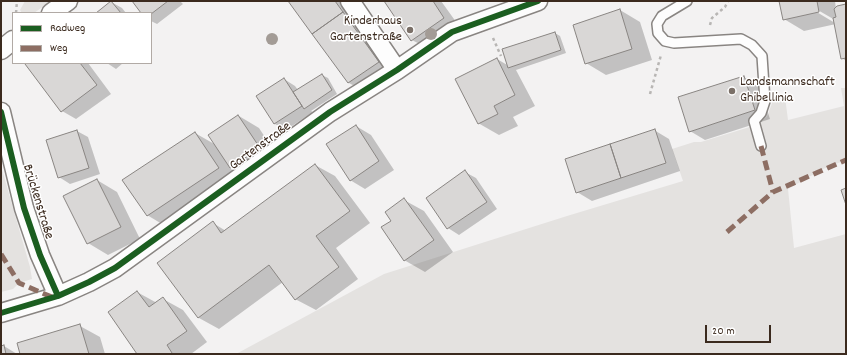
<!DOCTYPE html>
<html>
<head>
<meta charset="utf-8">
<style>
  body { margin:0 }
  #map { position:relative; width:847px; height:355px; overflow:hidden; background:#f3f2f2; font-family:Dekko,sans-serif }
  canvas { display:block }
  .frame { position:absolute; inset:0; border:2px solid #3b2a1e; pointer-events:none }
  .legend { position:absolute; left:12px; top:12px; width:140px; height:52px; box-sizing:border-box; background:#fff; border:1px solid #b1aaa5; margin:0; padding:5px 7px; list-style:none; font-size:12px; color:#3b2a1e }
  .legend li { display:flex; align-items:center; gap:8px; height:20px }
  .legend b { width:20px; border:1px solid #b1aaa5 }
  .scale { position:absolute; left:705px; top:325px; width:66px; height:18px; box-sizing:border-box; border:2px solid #3b2a1e; border-top:0; padding-left:5px; font-size:12px; line-height:14px; white-space:nowrap; color:#3b2a1e; -webkit-text-stroke:3px #fff; paint-order:stroke }
</style>
</head>
<body>
<div id="map">
<canvas width="847" height="355"></canvas>
<div class="frame"></div>
<ul class="legend">
<li><b style="height:5px;background:#1b5e20"></b>Radweg</li>
<li><b style="height:5px;background:#8d6e63"></b>Weg</li>
</ul>
<div class="scale">20 m</div>
</div>
<script>
const g = document.querySelector('canvas').getContext('2d');
g.lineJoin = 'round';
function paint(path, color) { g.fillStyle = color; g.fill(path, 'evenodd'); }
const poly = rows => new Path2D(rows.map(r => 'M' + r).join(''));
function stroke(path, color, width, dash) { g.strokeStyle = color; g.lineWidth = width; g.lineCap = dash ? 'butt' : 'round'; g.setLineDash(dash || []); g.stroke(path); }
function label(font, color, halo, rows, align = 'center') {
  g.font = font + ' Dekko,sans-serif'; g.lineWidth = 3; g.setLineDash([]); g.textBaseline = 'middle'; g.strokeStyle = halo; g.fillStyle = color; for (const [text, x, y, turn = 0] of rows) {
    g.save(); g.translate(x, y); g.rotate((+turn || 0) * Math.PI / 180); g.textAlign = isNaN(turn) ? turn : align; if (halo) g.strokeText(text, 0, 0); g.fillText(text, 0, 0); g.restore();
  }
}
paint(poly([
  [25,1,40,2,51,1,34,13,22,13,20,10],
  [841,88,846,88,846,160,823,169,788,189,794,248,846,234,846,354,236,354,384,274,567,216,683,181,672,149,694,142,701,142,753,126,767,117,775,95,785,97,788,120,844,106],
  [1,166,30,267,32,279,19,283,13,289,1,292]
]), '#e4e2e0');
paint(poly([
  [133,1,180,1,183,4,157,24,151,21,151,13],
  [290,1,341,1,389,68,360,89,349,83],
  [385,1,441,1,459,26,427,48,412,40],
  [780,1,835,1,836,9,846,5,846,61,842,58,836,24,804,31,784,19],
  [816,9,835,20,835,23,815,11],
  [111,2,122,8,126,13,97,13],
  [620,10,640,22,652,60,606,75,586,63],
  [555,33,560,36,566,53,516,70,535,106,513,117,518,126,499,135,478,123,497,59,509,66],
  [28,63,88,63,111,94,76,119,62,111],
  [107,63,123,63,116,69],
  [322,75,328,78,337,94,311,111,313,112,286,130,275,124,257,97,284,79,295,86,298,90],
  [744,77,759,86,770,119,705,140,690,131],
  [239,116,259,128,280,160,251,179,230,167,238,180,167,227,147,215,195,133,216,145],
  [356,126,371,135,394,170,365,189,350,180],
  [654,130,669,139,680,171,592,201,577,192],
  [77,131,88,137,100,174,70,184,59,177],
  [315,165,335,176,370,223,336,248,358,279,316,310,295,299,283,282,219,329,199,318,158,263,213,223,226,231],
  [465,172,476,178,497,209,459,235,448,228,427,198],
  [97,180,117,192,140,239,108,255,88,243],
  [404,200,424,211,453,252,425,272,404,260,392,221],
  [137,292,157,303,163,299,183,310,207,342,191,354,139,354],
  [80,326,100,337,105,354,21,354],
  [4,346,17,354,1,354,1,347]
]), '#0003');
const building = poly([
  [111,1,121,13,96,13,111,1],
  [132,1,168,1,151,14,141,13,132,1],
  [288,1,335,1,343,12,312,34,288,1],
  [384,1,433,1,444,18,411,41,384,1],
  [779,1,817,1,819,12,783,20,779,1],
  [846,4,846,58,841,59,833,18,836,17,834,9,837,6,846,4],
  [620,9,632,49,585,64,573,25,620,9],
  [343,12,379,62,348,83,312,34,343,12],
  [555,32,561,50,508,68,502,49,555,32],
  [497,58,515,95,494,106,498,114,478,124,455,79,497,58],
  [26,63,80,63,97,85,61,112,25,64,26,63],
  [322,74,332,90,304,109,293,92,322,74],
  [744,76,755,110,689,132,678,97,744,76],
  [284,78,302,106,274,124,256,96,284,78],
  [238,115,260,148,230,168,208,135,238,115],
  [356,125,379,161,350,181,326,144,356,125],
  [655,129,666,163,621,178,610,144,655,129],
  [77,130,89,168,58,178,46,140,77,130],
  [195,132,219,168,147,216,122,180,195,132],
  [610,144,621,178,576,193,565,159,610,144],
  [315,164,350,211,316,236,339,267,295,300,269,265,198,318,157,263,213,221,221,233,315,164],
  [465,170,487,202,447,229,426,198,465,170],
  [97,179,121,227,87,244,63,196,97,179],
  [846,188,846,205,841,190,846,188],
  [404,198,434,240,404,261,381,227,391,221,385,212,404,198],
  [137,291,149,307,163,297,187,331,167,345,172,353,171,354,137,354,108,312,137,291],
  [80,324,89,354,20,354,17,343,80,324],
  [4,345,6,354,1,354,1,346,4,345]
]);
paint(building, '#d9d7d6');
stroke(building, '#898582', 1);
const lane = poly([
  [687,1,662,16,657,24,658,33,665,41,674,43,741,39,752,45,762,56,765,101,761,113,754,121,761,146]
]);
const street = poly([
  [350,1,397,70],
  [51,13,68,1],
  [1,50,13,40],
  [1,112,24,208,40,255,58,296],
  [1,313,58,296,89,282,115,268,330,112,397,70,452,32,538,1]
]);
stroke(lane, '#898582', 12);
stroke(street, '#898582', 21);
stroke(poly([
  [16,13,17,1],
  [710,25,712,18,725,7,728,1],
  [493,38,501,56],
  [650,94,661,55]
]), '#b8b6b4', 2.5, [3, 3]);
stroke(lane, '#fdfdfd', 9);
stroke(street, '#fdfdfd', 18);
stroke(poly([
  [761,146,773,192],
  [727,232,773,192,846,160],
  [1,254,19,283,54,298]
]), '#8d6e63', 5, [10, 5]);
stroke(poly([
  [1,112,24,208,40,255,58,296],
  [1,313,58,296,89,282,115,268,330,112,397,70,452,32,538,1]
]), '#1b5e20', 6);
g.fillStyle = '#a39c96';
for (const [x, y] of [
  [431,34],
  [272,39]
]) { g.beginPath(); g.arc(x, y, 6, 0, 2 * Math.PI); g.fill(); }
for (const [x, y, r, color] of [
  [410,30,4,"#7b7068"],
  [732,91,4,"#7b7068"]
]) { const dot = new Path2D(); dot.arc(x, y, r, 0, 2 * Math.PI); g.fillStyle = color; g.fill(dot); stroke(dot, '#fff', 1.5); }
label('14px', '#3b2a1e', '#fff', [
  ["Kinderhaus",402,22],
  ["Gartenstraße",402,38],
  ["Landsmannschaft",740,83,"left"],
  ["Ghibellinia",740,99,"left"]
], 'right');
label('14px', '#3b2a1e', '#fff', [
  ["Gartenstraße",261,147,-36],
  ["Brückenstraße",37,202,73]
]);
</script>
</body>
</html>
